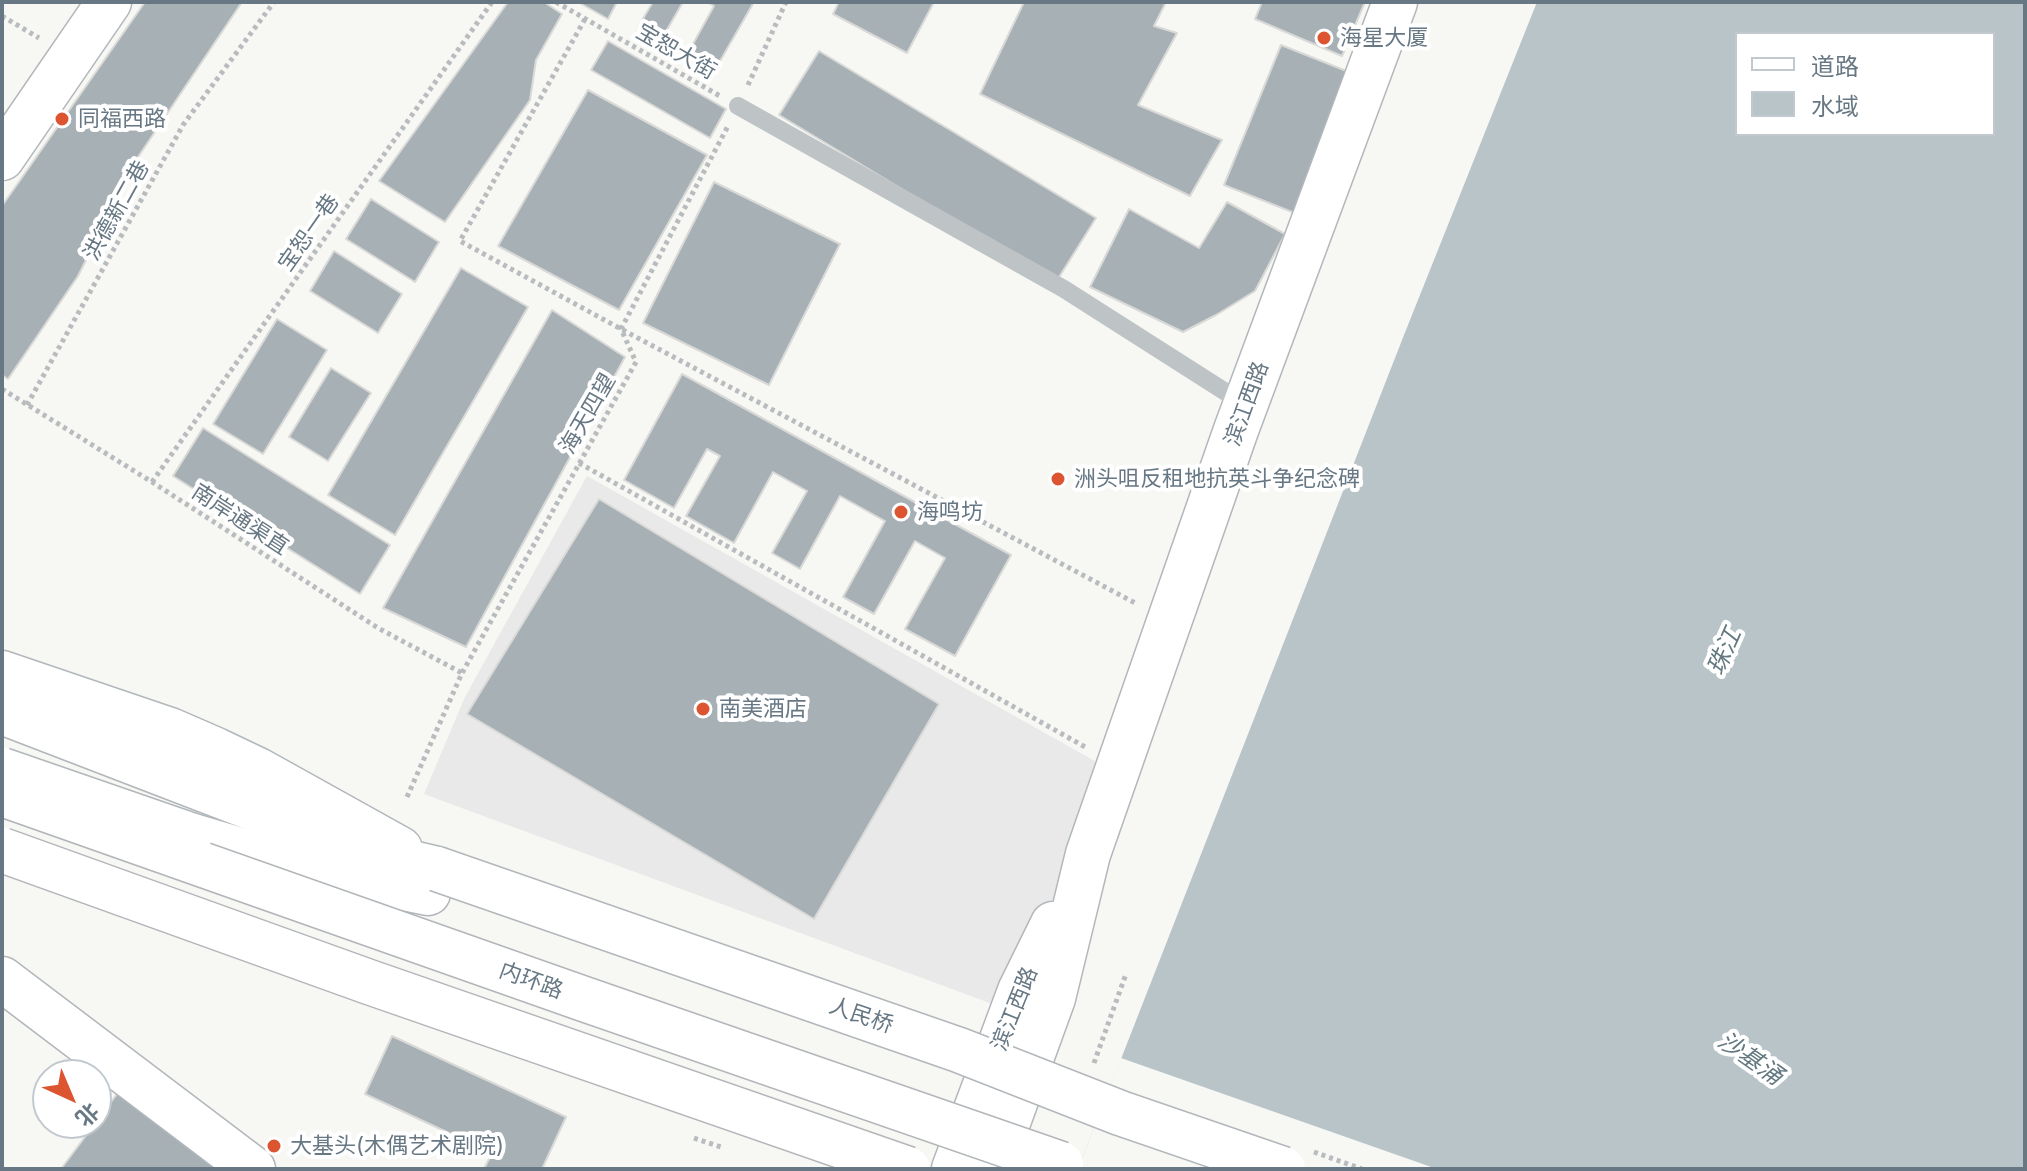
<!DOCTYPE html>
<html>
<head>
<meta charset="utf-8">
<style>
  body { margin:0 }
  #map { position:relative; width:2027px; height:1171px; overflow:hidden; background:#f7f7f4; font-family:Inter,"Noto Sans SC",sans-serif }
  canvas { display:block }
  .frame { position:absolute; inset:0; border:4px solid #677884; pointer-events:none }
  .legend { position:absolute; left:1735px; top:32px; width:260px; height:104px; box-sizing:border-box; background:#fff; border:2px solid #c2c9ce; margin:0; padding:10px 14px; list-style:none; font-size:24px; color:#677884 }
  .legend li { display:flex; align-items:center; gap:16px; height:40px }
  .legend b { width:40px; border:2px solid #c2c9ce }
  .north { position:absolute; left:32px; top:1059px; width:80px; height:80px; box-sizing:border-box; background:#fff; border:2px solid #c2c9ce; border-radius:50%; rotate:136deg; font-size:22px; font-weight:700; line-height:32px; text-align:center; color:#677884 }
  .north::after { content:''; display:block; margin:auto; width:28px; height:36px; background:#dc5530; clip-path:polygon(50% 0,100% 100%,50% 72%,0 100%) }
</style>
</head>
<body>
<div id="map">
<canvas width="2027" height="1171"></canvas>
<div class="frame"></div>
<ul class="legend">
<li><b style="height:10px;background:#fff"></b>道路</li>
<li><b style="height:22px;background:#b8c4c8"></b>水域</li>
</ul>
<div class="north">北</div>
</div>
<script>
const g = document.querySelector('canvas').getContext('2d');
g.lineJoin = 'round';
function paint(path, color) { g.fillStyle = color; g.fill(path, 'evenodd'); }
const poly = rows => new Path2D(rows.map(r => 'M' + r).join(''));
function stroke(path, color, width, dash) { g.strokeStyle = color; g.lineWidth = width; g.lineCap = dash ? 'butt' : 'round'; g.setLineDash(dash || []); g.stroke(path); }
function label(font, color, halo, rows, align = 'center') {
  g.font = font + ' Inter,"Noto Sans SC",sans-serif'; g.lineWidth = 8; g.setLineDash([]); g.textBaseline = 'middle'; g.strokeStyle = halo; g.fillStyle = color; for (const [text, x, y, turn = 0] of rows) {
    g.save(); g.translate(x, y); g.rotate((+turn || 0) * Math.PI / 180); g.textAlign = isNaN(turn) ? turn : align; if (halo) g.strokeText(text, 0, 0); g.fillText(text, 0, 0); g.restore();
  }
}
paint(poly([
  [587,476,1109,769,1079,849,998,1006,424,794,465,697]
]), '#e8e9e8');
paint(poly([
  [1537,2,2025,2,2025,1169,1078,1169,1404,335],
  [1737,34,1993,34,1993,134,1737,134]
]), '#b8c4c8');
paint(poly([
  [1121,1058,1437,1169,1078,1169]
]), '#f7f7f4');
const building = poly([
  [145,2,242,2,136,160,78,276,8,379,2,375,2,206,145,2],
  [508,2,544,2,562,14,536,60,530,100,445,222,379,181,508,2],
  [578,2,617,2,608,19,578,2],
  [653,2,683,2,661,40,638,27,653,2],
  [707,2,754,2,716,68,688,53,714,6,707,2],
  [839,2,934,2,907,53,833,14,839,2],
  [1024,2,1166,2,1154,26,1177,33,1138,105,1222,140,1190,196,980,94,1024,2],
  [1262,2,1365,2,1342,56,1255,19,1262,2],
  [608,41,726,109,710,138,591,70,608,41],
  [1281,45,1354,74,1297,214,1224,185,1281,45],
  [819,51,1096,218,1056,282,779,115,819,51],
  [588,90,707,155,619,310,498,246,588,90],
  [714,182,840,244,769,385,643,323,714,182],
  [371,199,439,242,415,282,346,239,371,199],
  [1227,202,1285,234,1255,291,1216,315,1183,332,1090,287,1129,209,1199,248,1227,202],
  [334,251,402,294,378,333,310,291,334,251],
  [461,268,528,307,395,535,328,495,461,268],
  [552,310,625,357,466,647,383,608,552,310],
  [277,319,327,350,263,454,213,424,277,319],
  [331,368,371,393,328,461,289,437,331,368],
  [682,374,1011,555,955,656,905,629,945,558,915,541,874,614,843,597,885,521,840,496,800,569,772,553,807,491,773,472,734,543,686,516,720,456,707,449,674,508,624,480,682,374],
  [203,428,390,545,360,594,173,476,203,428],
  [599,499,939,704,814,919,467,714,599,499],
  [392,1036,566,1117,542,1169,484,1169,492,1153,365,1094,392,1036],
  [120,1090,224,1169,61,1169,120,1090]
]);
paint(building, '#a7b0b5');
stroke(building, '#d9d9d7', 2);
const secondary = poly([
  [2,158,109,2],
  [2,673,170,730,216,750,258,770,400,849],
  [190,835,291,865,428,893],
  [2,979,253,1169],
  [954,1169,1020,991,1053,924],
  [991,1169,1053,998,1088,854,1236,430,1395,2]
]);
const primary = poly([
  [2,712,330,838,407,862,437,869]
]);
stroke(secondary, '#b1b7bb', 47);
stroke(primary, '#b2b7bb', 47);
stroke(poly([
  [556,2,720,96],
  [2,16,39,38],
  [585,19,460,241,621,329,1137,604],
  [748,85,786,2],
  [2,389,152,482,378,628,462,673],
  [27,405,183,125,274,2],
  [579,463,1087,748],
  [152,482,492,2],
  [407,797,462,673,636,362,621,329,728,126],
  [1094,1063,1126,974],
  [694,1138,724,1148]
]), '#b9bcbe', 5, [4, 4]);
stroke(poly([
  [738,106,1064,289,1246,405]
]), '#bec3c6', 18);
stroke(secondary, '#fff', 44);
stroke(primary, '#fff', 44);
const secondaryBridge = poly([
  [2,770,190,835]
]);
const primaryBridge = poly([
  [437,869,959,1050,1120,1113,1283,1169]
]);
const highwayBridge = poly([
  [2,794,584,999,1061,1164],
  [2,850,369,982,908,1169]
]);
stroke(secondaryBridge, '#b1b7bb', 47, []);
stroke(primaryBridge, '#b2b7bb', 47, []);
stroke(highwayBridge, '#b2b6b9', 47, []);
stroke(poly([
  [1314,1152,1362,1169]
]), '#b9bcbe', 5, [4, 4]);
stroke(secondaryBridge, '#fff', 44);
stroke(primaryBridge, '#fff', 44);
stroke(highwayBridge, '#fff', 44);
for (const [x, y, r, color] of [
  [1324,38,8,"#dc5530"],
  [62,119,8,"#dc5530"],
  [1058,479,8,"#dc5530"],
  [901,512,8,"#dc5530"],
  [703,709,8,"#dc5530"],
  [274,1146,8,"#dc5530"]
]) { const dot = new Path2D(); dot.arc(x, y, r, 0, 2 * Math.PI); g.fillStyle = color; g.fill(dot); stroke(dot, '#fff', 3); }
label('22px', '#677884', '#fff', [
  ["海星大厦",1340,38],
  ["同福西路",78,119],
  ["洲头咀反租地抗英斗争纪念碑",1074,479],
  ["海鸣坊",917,512],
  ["南美酒店",719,709],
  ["大基头(木偶艺术剧院)",290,1146]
], 'left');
label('22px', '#677884', '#fff', [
  ["宝恕大街",676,52,30],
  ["洪德新二巷",117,211,-61],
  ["宝恕一巷",309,233,-55],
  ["滨江西路",1247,404,-70],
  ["海天四望",588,414,-60],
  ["南岸通渠直",240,520,33],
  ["内环路",531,981,20],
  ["滨江西路",1015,1009,-68],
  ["人民桥",861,1016,19]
]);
label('italic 24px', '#637980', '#fff', [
  ["珠江",1725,652,-66],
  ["沙基涌",1750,1059,35]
]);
</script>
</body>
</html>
